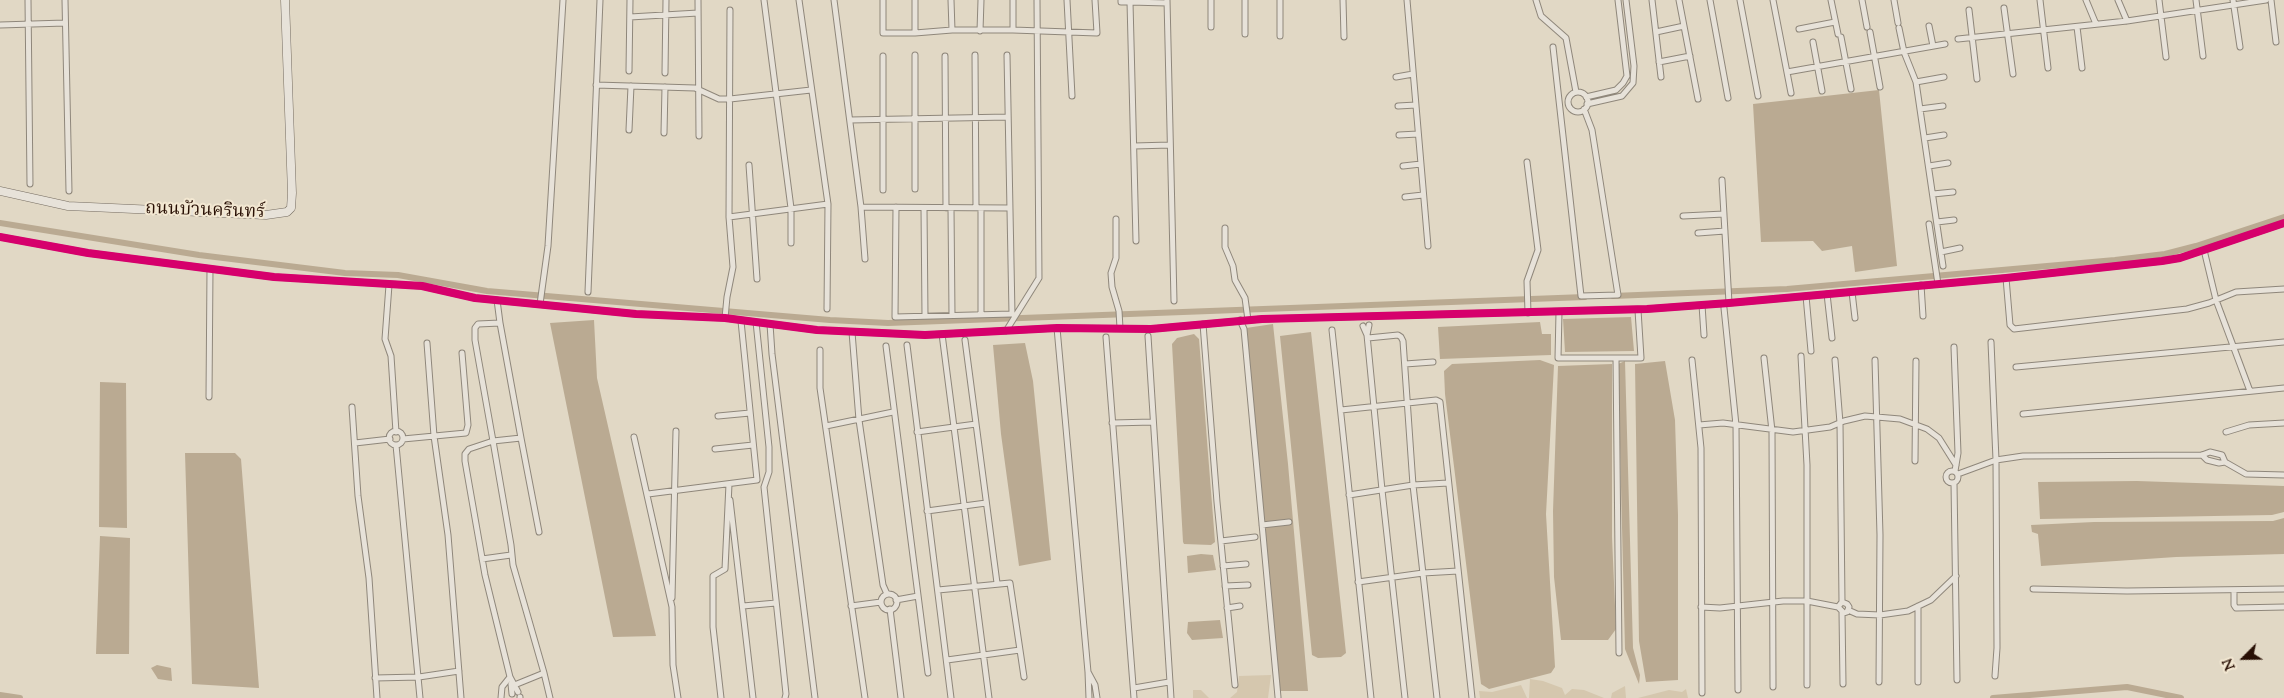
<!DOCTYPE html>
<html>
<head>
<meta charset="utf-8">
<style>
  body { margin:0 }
  #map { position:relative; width:2284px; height:698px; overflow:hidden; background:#e1d8c5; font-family:"Sorts Mill Goudy",serif }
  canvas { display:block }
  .north { position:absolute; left:2219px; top:633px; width:50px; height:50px; -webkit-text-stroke:4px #f3e8d2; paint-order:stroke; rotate:247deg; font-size:14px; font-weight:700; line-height:20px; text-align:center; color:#280f04 }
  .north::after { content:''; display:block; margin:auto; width:18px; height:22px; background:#280f04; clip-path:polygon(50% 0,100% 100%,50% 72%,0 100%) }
</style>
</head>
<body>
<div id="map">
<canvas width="2284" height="698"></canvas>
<div class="north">N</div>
</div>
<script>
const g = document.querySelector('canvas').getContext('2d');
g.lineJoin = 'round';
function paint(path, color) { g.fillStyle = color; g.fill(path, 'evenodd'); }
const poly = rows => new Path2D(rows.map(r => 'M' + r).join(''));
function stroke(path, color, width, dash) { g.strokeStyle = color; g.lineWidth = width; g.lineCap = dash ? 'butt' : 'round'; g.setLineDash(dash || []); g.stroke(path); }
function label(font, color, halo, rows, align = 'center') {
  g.font = font + ' "Sorts Mill Goudy","Noto Serif Thai",serif'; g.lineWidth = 4; g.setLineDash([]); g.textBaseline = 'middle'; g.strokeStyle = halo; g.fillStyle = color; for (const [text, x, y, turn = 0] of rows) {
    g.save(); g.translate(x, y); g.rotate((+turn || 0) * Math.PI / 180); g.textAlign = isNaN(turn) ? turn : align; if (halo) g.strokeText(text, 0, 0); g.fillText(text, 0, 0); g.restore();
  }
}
paint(poly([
  [1271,675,1268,698,1230,698,1237,692,1239,676],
  [1530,679,1543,681,1562,688,1565,695,1572,689,1584,690,1604,698,1529,698],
  [1521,685,1527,698,1480,698,1479,691,1492,692],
  [1625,686,1626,698,1611,698,1612,693],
  [1686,689,1688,698,1638,698,1669,690,1682,692],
  [1193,690,1201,690,1209,698,1193,698]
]), '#d5c7ae');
paint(poly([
  [1879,90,1897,266,1855,272,1852,246,1822,251,1813,241,1761,242,1753,104],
  [1631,317,1634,351,1565,352,1563,319],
  [594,320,597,378,656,636,613,637,550,323],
  [1540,322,1542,334,1551,334,1551,355,1440,359,1438,327],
  [1273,324,1288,464,1308,691,1280,691,1270,595,1246,328],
  [1311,332,1346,653,1341,657,1318,658,1312,655,1280,336],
  [1194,334,1199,339,1215,542,1211,545,1184,544,1183,542,1172,344,1177,338],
  [1025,343,1033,381,1051,560,1019,566,1001,434,993,345],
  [1540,360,1554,365,1546,514,1555,667,1551,673,1489,689,1481,684,1445,394,1444,371,1452,364],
  [1625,361,1633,648,1640,675,1639,684,1625,649,1618,364],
  [1665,361,1675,420,1678,515,1678,680,1646,682,1639,641,1635,364],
  [1612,364,1612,537,1616,629,1608,640,1561,640,1554,577,1553,511,1558,366],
  [100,382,126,383,127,528,99,527],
  [185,453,235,453,241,459,259,688,192,684],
  [2137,481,2284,486,2284,512,2272,515,2040,519,2038,482],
  [2284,518,2284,554,2176,557,2041,566,2038,534,2032,532,2031,525,2094,522,2273,521],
  [100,536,130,538,129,654,96,654],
  [1201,554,1213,555,1216,570,1188,573,1187,556],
  [1220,620,1223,638,1192,640,1187,633,1188,622],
  [157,665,171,668,172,681,158,679,151,668]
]), '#baaa92');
stroke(poly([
  [0,223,199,255,345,273,398,275,487,291,830,320,888,323,1585,297],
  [1613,296,1787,289,2115,260,2165,254,2196,246,2284,217],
  [0,695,20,698],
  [1993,698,2127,687,2181,698]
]), '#baaa92', 6);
const street = poly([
  [28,0,30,184],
  [65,0,69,191],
  [698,0,699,136],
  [764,0,791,208,791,243],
  [799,0,828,204,827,309],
  [834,0,861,207,865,259],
  [883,0,883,33,915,33,952,30,1013,30,1013,0],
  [915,0,915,33],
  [951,0,952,30],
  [1067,0,1072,96],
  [1121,0,1121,2,1130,2,1136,241],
  [1167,0,1174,301],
  [1343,0,1344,37],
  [1407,0,1428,246],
  [1536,0,1541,16,1566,38,1576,92],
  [1652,0,1661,77],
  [1679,0,1698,99],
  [1710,0,1728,98],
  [1740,0,1758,96],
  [1773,0,1791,93],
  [1831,0,1838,34],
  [1862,0,1867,27],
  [1894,0,1898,23],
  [2040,0,2048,68],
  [2086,0,2096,24],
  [2118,0,2127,21],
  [2159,0,2166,57],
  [2196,0,2203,56],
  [2233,0,2240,47],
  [2271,0,2276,42],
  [1130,2,1167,3],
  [2004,8,2013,74],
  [1969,10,1977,79],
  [630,17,698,13],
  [0,25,65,23],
  [1929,26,1933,46],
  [1211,27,1211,0],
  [2077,27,2082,68],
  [1899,28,1904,52,1916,82,1943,266],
  [1799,29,1835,22],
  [1013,30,1097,33,1095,0],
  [980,31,981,0],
  [1656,32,1684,26],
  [1870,32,1880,87],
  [1245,34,1245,0],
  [1280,36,1280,0],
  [1841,37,1851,89],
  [1958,39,2127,21,2266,0],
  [1813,42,1822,91],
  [1553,47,1581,296,1618,295,1592,130,1584,109],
  [975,55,976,208],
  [945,56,946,208],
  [1659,62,1690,56],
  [629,71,630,0],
  [1787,72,1945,44],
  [665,73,666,0],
  [1396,77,1413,74],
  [1916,82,1944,77],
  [596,85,695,88,719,99,730,99,811,90],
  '1568 102a10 10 0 1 1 20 0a10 10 0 1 1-20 0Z',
  [1586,97,1616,90,1623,83,1627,76,1618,0],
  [1587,104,1622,96,1633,83,1634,66,1626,0],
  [1398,106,1416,105],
  [1920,109,1943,106],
  [850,120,1008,117],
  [629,130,631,86],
  [664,133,665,87],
  [1399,135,1418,134],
  [1925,138,1944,135],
  [1134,146,1170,145],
  [1527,162,1538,250,1527,281,1528,313],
  [749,165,757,279],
  [1403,166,1421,164],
  [1929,166,1948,163],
  [1722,180,1729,303],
  [915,189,915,55],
  [883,190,883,56],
  [1933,194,1953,192],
  [1405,197,1423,195],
  [861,207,1009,208],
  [896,207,895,317,1012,314,1007,55],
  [924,208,925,316],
  [951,208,952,315],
  [981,208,981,314],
  [1683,216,1724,214],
  [729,217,828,204],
  [1116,219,1116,258,1111,273,1112,287,1119,311,1120,328],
  [1937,222,1954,220],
  [1929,224,1938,284],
  [1225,228,1225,247,1233,266,1235,280,1245,298,1248,320],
  [1698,233,1725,231],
  [0,237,88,253,274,277,422,286,475,298,636,314,725,318,817,330,925,335,1057,328,1151,329,1262,319,1647,309,1729,303,2006,278,2162,261,2180,258,2284,223],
  [2204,250,2216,300,2250,391],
  [1941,252,1960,248],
  [2006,278,2010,325,2014,329,2187,309,2209,303,2236,292,2284,289],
  [389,285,385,339,391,356,396,432],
  [1921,285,1923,316],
  [588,292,600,0],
  [1852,292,1855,318],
  [1827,294,1832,338],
  [1806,296,1811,351],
  [497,300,500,323,478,324,475,328,475,340,493,441,469,449,465,454,465,461,485,575,510,677,518,692],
  [540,304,548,246,563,0],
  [1702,305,1704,335],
  [1724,308,1736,425,1738,690],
  [1559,312,1558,358,1616,358],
  [725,318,727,297,733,267,729,217,730,10],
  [1240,320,1244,329,1278,697],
  [756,322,769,447,769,472,764,487,786,694,785,698],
  [500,323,521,438],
  [770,324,772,354,815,698],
  [1203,324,1217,502,1235,685],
  [1369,325,1367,335,1382,490,1405,698],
  [1363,326,1367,335],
  [1057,328,1088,672],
  [1332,330,1371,698],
  [1006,331,1039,278,1037,0],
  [852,332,859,420,883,585,887,594],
  [942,334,989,698],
  [1148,336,1171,698],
  [1106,337,1134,698],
  [1368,338,1398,335,1401,337,1403,341,1413,485,1437,698],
  [965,340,997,583],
  [1991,342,1996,460,1997,648,1995,676],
  [427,343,434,436,448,535,461,698],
  [907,345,951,698],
  [886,346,928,673],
  [1954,347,1958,453,1955,471],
  [820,350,820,388,865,698],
  [1801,356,1807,465,1807,685],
  [1764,358,1772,431,1773,687],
  [1692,360,1701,448,1702,693],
  [1835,360,1840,423,1842,602],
  [1875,360,1880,535,1879,682],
  [1405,364,1433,362],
  [2016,367,2284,342],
  [209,397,210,269],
  [352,407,358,496,369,578,377,698],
  [1341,410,1436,400,1440,402,1472,698],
  [2023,414,2284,388],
  [718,416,750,413],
  [1112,423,1153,422],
  [1699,425,1723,423,1793,432,1830,427,1844,421,1865,416,1900,419,1927,429,1939,438,1956,465],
  [826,426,893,412],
  '389 438a7 7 0 1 1 14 0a7 7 0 1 1-14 0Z',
  [917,432,976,424],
  [2226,432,2249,425,2284,423],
  [634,437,672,607,673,665,678,698],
  [403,439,466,433,468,425,462,353],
  [355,443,390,439],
  [396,445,420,698],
  [715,449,753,445],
  [2202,455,2207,460,2219,463,2225,462],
  [1915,461,1916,361],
  '1946 477a6 6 0 1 1 12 0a6 6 0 1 1-12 0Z',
  [1958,474,1996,460,2023,456,2202,455,2210,452,2222,455,2225,462,2246,474,2284,475],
  [1954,483,1957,680],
  [648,494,757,480,741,321],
  [1349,495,1413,485,1448,483],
  [730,500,753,698],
  [927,511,986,503],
  [1262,525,1289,522],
  [539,532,521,438,493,441,511,545,513,565,544,673],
  [1221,541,1255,537],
  [482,559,511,555],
  [1223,566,1246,564],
  [1358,582,1423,573,1458,571],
  [1225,586,1248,585],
  [2033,589,2127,591,2284,589],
  [938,590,1010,583,1024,677],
  [2234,590,2234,605,2236,608,2284,607],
  '881 602a8 8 0 1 1 16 0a8 8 0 1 1-16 0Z',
  [672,598,676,431],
  [896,600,918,596],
  [743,606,776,603],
  [851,606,881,602],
  [1701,607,1720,608,1783,601,1807,601,1838,607,1844,613,1847,612,1849,607,1847,604,1842,602,1838,607],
  [1227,608,1240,606],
  [890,609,901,698],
  [1848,610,1857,614,1880,615,1908,611,1931,600,1956,576],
  [1842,612,1843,684],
  [1619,653,1616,358,1641,358,1638,310],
  [947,660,1020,650],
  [375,678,419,677,459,671],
  [1918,682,1918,606],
  [511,684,512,694],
  [512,686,544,673,550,698],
  [1134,688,1169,682],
  [520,697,520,698],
  [501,698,502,687,510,677],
  [721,698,713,627,713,576,725,569,729,484],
  [1089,698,1088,672,1095,685,1097,698]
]);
const secondary = poly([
  [0,191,68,206,266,215,287,212,291,208,292,193,285,0]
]);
stroke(street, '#8f877b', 7);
stroke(secondary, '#756c61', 9);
stroke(street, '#e7e2d9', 5);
stroke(secondary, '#e7e2d9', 8);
stroke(poly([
  [0,237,88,253,274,277,422,286,475,298,636,314,725,318,817,330,925,335,1057,328,1151,329,1262,319,1647,309,1729,303,2006,278,2162,261,2180,258,2284,223]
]), '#d6006c', 8);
label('18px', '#280f04', '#f3e8d2', [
  ["ถนนบัวนครินทร์",205,212,2]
]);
</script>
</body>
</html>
